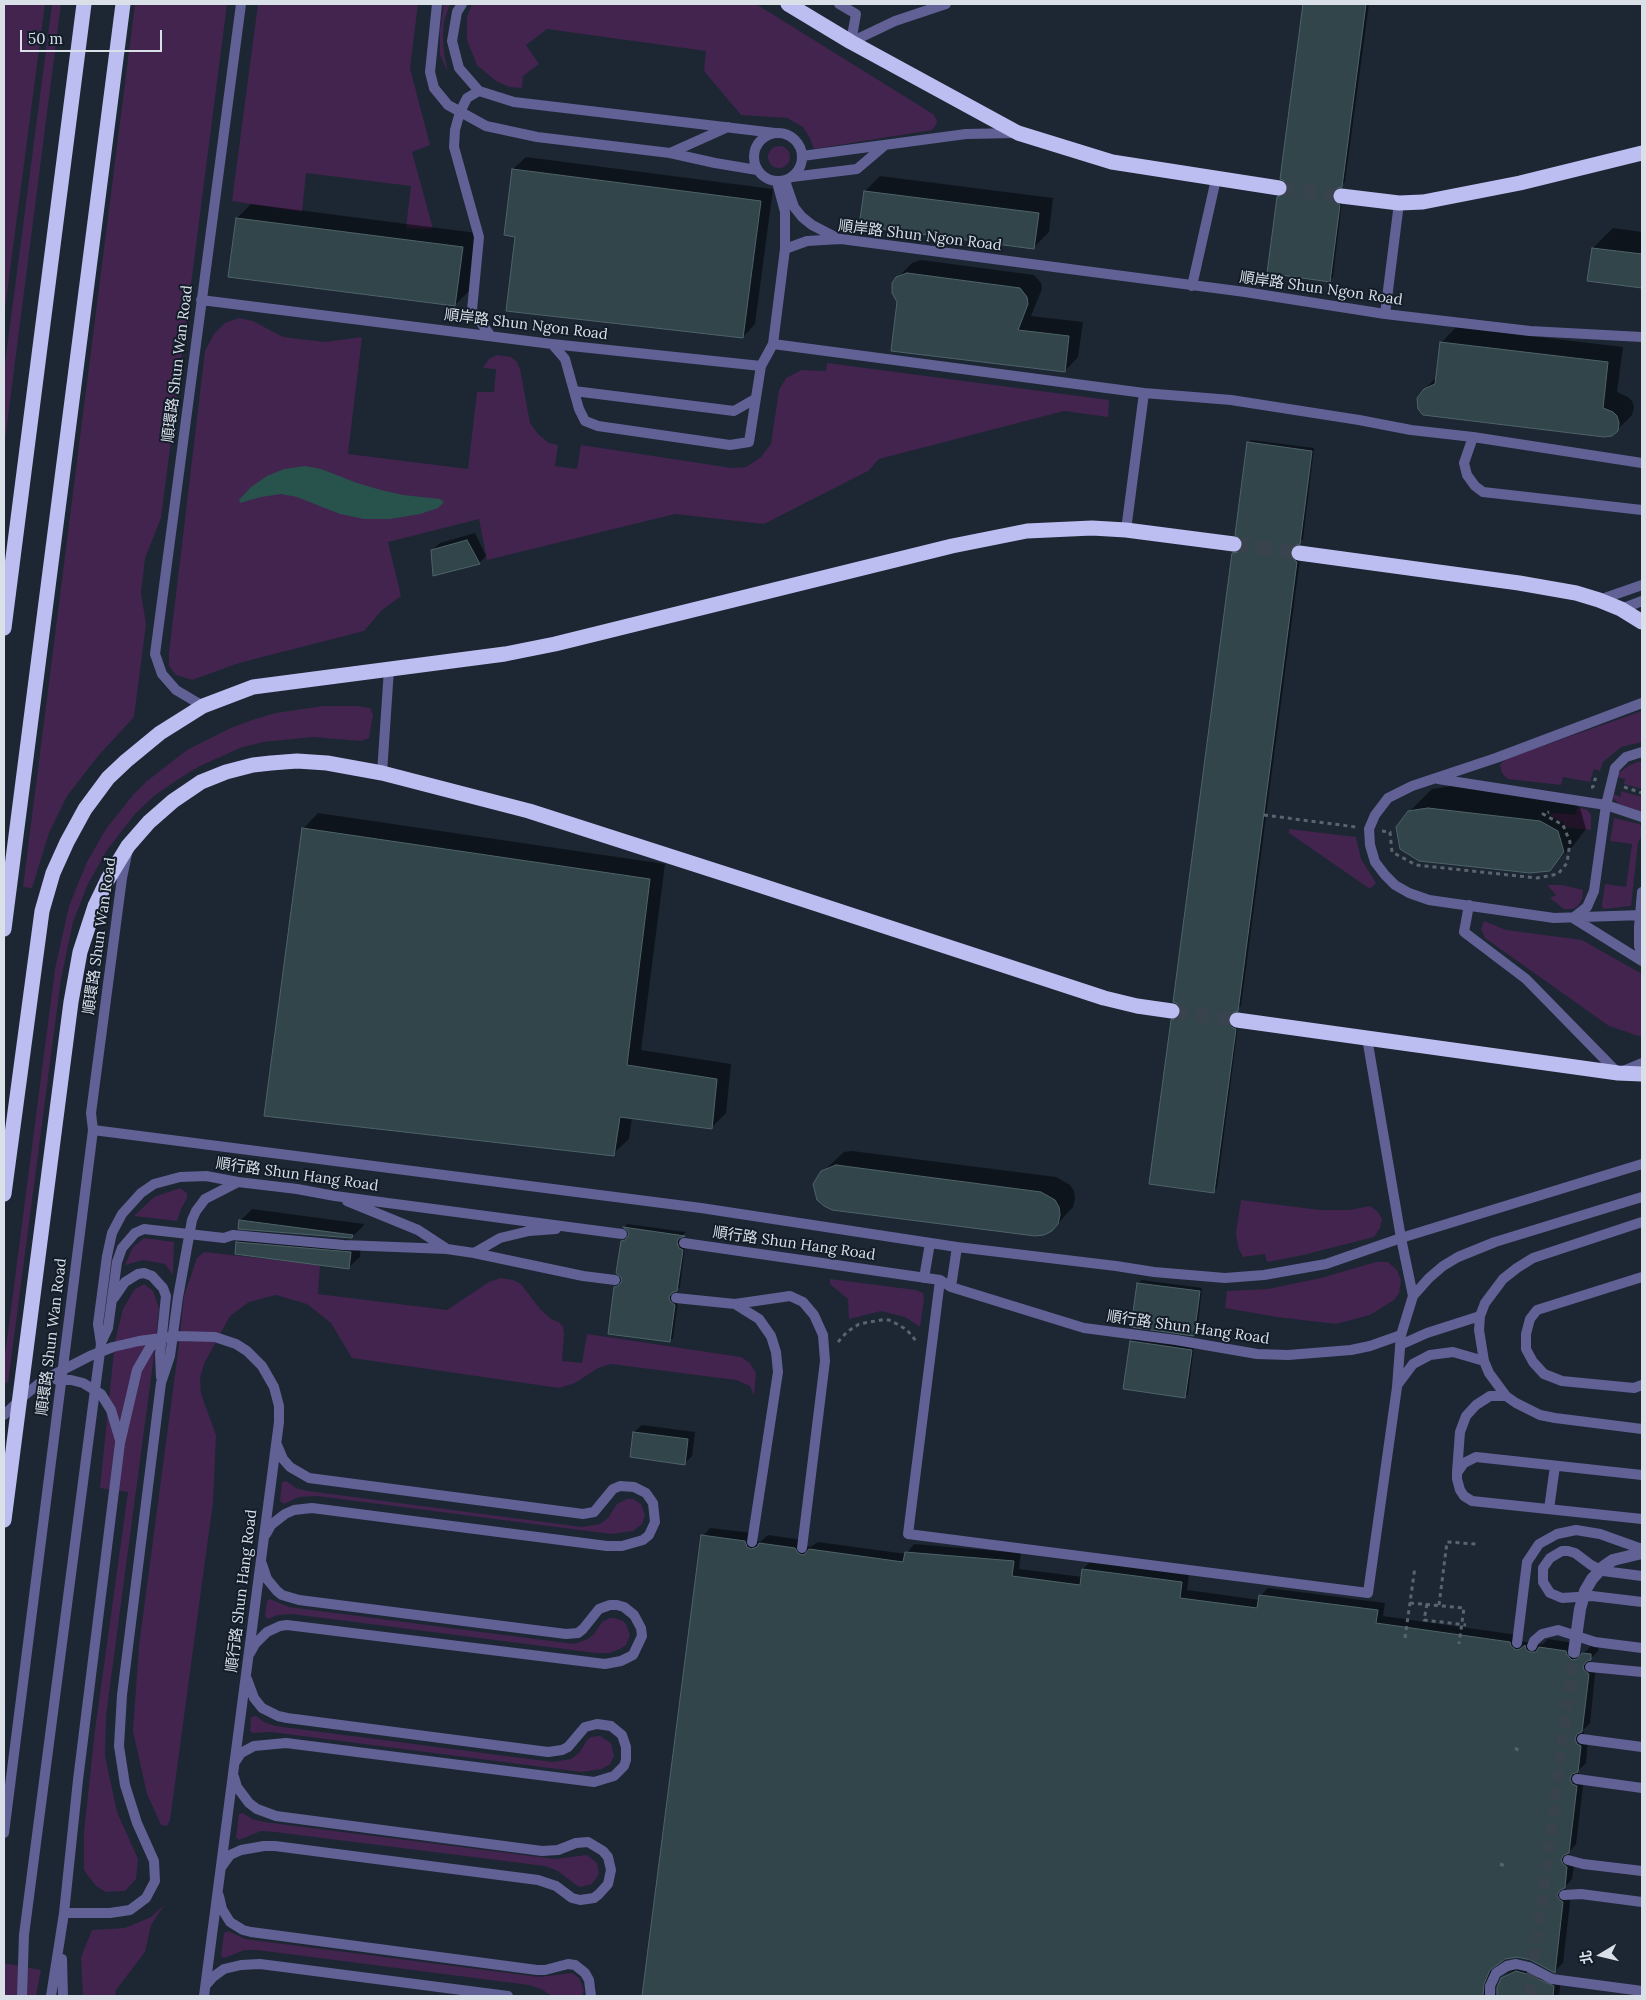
<!DOCTYPE html>
<html>
<head>
<meta charset="utf-8">
<style>
  body { margin:0 }
  #map { position:relative; width:1646px; height:2000px; overflow:hidden; background:#1c2733; font-family:Lora,"Noto Sans TC",serif }
  canvas { display:block }
  .frame { position:absolute; inset:0; border:5px solid #d9e0e8; pointer-events:none }
  .north { position:absolute; left:1576px; top:1930px; width:50px; height:50px; -webkit-text-stroke:4px #131d29; paint-order:stroke; rotate:261deg; font-size:14px; font-weight:700; line-height:20px; text-align:center; color:#d9e0e8 }
  .north::after { content:''; display:block; margin:auto; width:18px; height:22px; background:#d9e0e8; clip-path:polygon(50% 0,100% 100%,50% 72%,0 100%) }
  .scale { position:absolute; left:20px; top:30px; width:142px; height:22px; box-sizing:border-box; border:2px solid #d9e0e8; border-top:0; padding-left:6px; font-size:15px; line-height:18px; white-space:nowrap; color:#d9e0e8; -webkit-text-stroke:4px #131d29; paint-order:stroke }
</style>
</head>
<body>
<div id="map">
<canvas width="1646" height="2000"></canvas>
<div class="frame"></div>
<div class="north">北</div>
<div class="scale">50 m</div>
</div>
<script>
const g = document.querySelector('canvas').getContext('2d');
g.lineJoin = 'round';
function paint(path, color) { g.fillStyle = color; g.fill(path, 'evenodd'); }
const poly = rows => new Path2D(rows.map(r => 'M' + r).join(''));
function stroke(path, color, width, dash) { g.strokeStyle = color; g.lineWidth = width; g.lineCap = dash ? 'butt' : 'round'; g.setLineDash(dash || []); g.stroke(path); }
function label(font, color, halo, rows, align = 'center') {
  g.font = font + ' Lora,"Noto Sans TC",serif'; g.lineWidth = 4; g.setLineDash([]); g.textBaseline = 'middle'; g.strokeStyle = halo; g.fillStyle = color; for (const [text, x, y, turn = 0] of rows) {
    g.save(); g.translate(x, y); g.rotate((+turn || 0) * Math.PI / 180); g.textAlign = isNaN(turn) ? turn : align; if (halo) g.strokeText(text, 0, 0); g.fillText(text, 0, 0); g.restore();
  }
}
paint(poly([
  [4,4,45,4,4,316],
  [52,4,61,4,4,448,4,371],
  [135,4,227,4,161,518,145,558,141,593,146,624,134,717,98,756,67,796,49,833,32,888,23,887],
  [258,4,418,4,410,68,430,145,412,152,433,229,406,228,411,186,306,173,302,212,232,201],
  [444,4,450,4,444,21,443,37,444,54,448,72,440,55,440,30],
  [472,4,756,4,933,114,937,120,936,125,932,130,814,149,810,138,803,127,787,118,741,115,704,71,706,51,547,29,526,45,539,64,523,76,522,88,509,87,496,81,477,65,467,40,467,17],
  '768 157a11 11 0 1 1 22 0a11 11 0 1 1-22 0Z',
  [239,318,253,321,283,337,325,342,362,337,348,454,468,469,477,392,494,392,496,369,483,368,489,359,497,355,511,357,517,362,520,369,530,423,538,434,549,443,558,445,555,466,577,469,581,445,732,468,746,467,760,458,771,444,779,390,786,378,802,370,826,371,827,363,1109,400,1108,417,1064,411,879,459,868,471,764,524,675,514,487,560,479,519,388,542,401,596,382,610,364,631,239,663,192,680,176,675,169,666,169,653,205,351,214,334,225,323],
  [323,706,357,706,370,708,373,715,369,738,361,741,313,737,263,742,240,748,198,767,177,780,154,796,135,814,107,850,87,886,73,922,61,979,8,1383,4,1382,4,1363,55,969,69,906,87,862,106,829,133,795,147,781,187,750,231,728,255,719,276,713],
  [1642,711,1642,742,1621,747,1603,762,1600,771,1594,769,1590,782,1563,777,1561,785,1508,779,1502,773,1500,765,1505,759],
  [1637,762,1642,762,1642,789,1624,784,1625,779,1617,777,1620,772,1628,766],
  [1621,791,1642,797,1642,812,1619,804,1613,798,1614,794,1621,797],
  [1577,808,1586,809,1591,814,1591,830,1566,827,1563,822,1549,815,1556,813,1576,815],
  [1614,818,1639,824,1642,827,1642,835,1638,843,1631,906,1603,909,1602,905,1605,884,1626,887,1632,844,1610,841],
  [1289,829,1356,837,1361,859,1376,883,1370,889,1289,833],
  [1547,885,1562,885,1583,890,1582,899,1578,906,1573,909,1564,909,1550,898,1556,895],
  [1484,921,1506,930,1582,940,1642,974,1642,1037,1609,1026,1485,938,1481,929],
  [180,1188,187,1193,187,1198,181,1209,177,1221,134,1216,154,1197],
  [1241,1200,1320,1210,1349,1210,1370,1206,1378,1212,1382,1219,1380,1228,1374,1237,1299,1256,1267,1262,1265,1254,1243,1257,1238,1247,1236,1233],
  [144,1238,174,1242,173,1275,165,1264,143,1260,125,1265,133,1247],
  [204,1252,320,1265,318,1294,447,1310,489,1282,501,1278,513,1280,521,1284,540,1309,551,1319,559,1322,563,1327,564,1333,562,1361,582,1363,587,1334,741,1357,750,1363,756,1373,754,1396,750,1386,736,1380,611,1364,598,1368,575,1383,559,1388,352,1358,331,1323,307,1304,276,1295,249,1302,230,1316,204,1364,200,1378,201,1394,216,1435,213,1502,170,1820,167,1826,161,1825,147,1794,133,1731,139,1646,178,1352,184,1296,197,1258],
  [1376,1262,1388,1262,1397,1270,1401,1280,1399,1293,1394,1300,1370,1315,1336,1324,1277,1317,1225,1308,1227,1291,1268,1289,1321,1278],
  [830,1279,916,1290,923,1293,924,1300,920,1327,905,1317,881,1311,849,1319,848,1299,830,1284],
  [144,1284,153,1291,159,1308,153,1363,106,1716,105,1756,117,1812,138,1859,136,1879,125,1891,106,1892,96,1886,84,1870,84,1832,95,1730,128,1492,100,1488,115,1341,123,1309,134,1290],
  [286,1481,296,1488,308,1491,582,1527,600,1524,608,1518,617,1504,627,1499,633,1499,641,1504,645,1515,642,1524,633,1531,611,1534,317,1496,299,1497,284,1504,280,1501,282,1482],
  [270,1599,289,1607,574,1644,588,1639,594,1634,602,1622,610,1618,615,1618,623,1621,626,1624,630,1635,626,1645,620,1649,609,1653,596,1653,292,1614,278,1615,268,1619,265,1616,267,1601],
  [256,1716,264,1722,275,1726,553,1762,571,1759,580,1752,587,1740,591,1737,600,1736,611,1743,614,1756,610,1764,602,1769,581,1772,271,1732,253,1733,250,1731,251,1717],
  [243,1813,252,1819,264,1822,555,1859,587,1855,597,1863,599,1874,592,1884,580,1887,576,1885,558,1871,545,1866,275,1832,261,1831,239,1840,236,1837,239,1814],
  [164,1905,151,1925,145,1952,116,1990,115,1996,83,1996,81,1957,92,1930,125,1928,151,1917],
  [228,1931,245,1939,539,1977,572,1973,579,1978,584,1990,582,1996,552,1996,541,1989,529,1985,257,1950,245,1950,224,1958,221,1956,224,1933],
  [4,1963,41,1970,36,1996,4,1996]
]), '#42244e');
paint(poly([
  [305,466,321,469,357,483,381,490,403,495,440,499,444,502,438,508,420,514,390,519,364,519,340,514,297,497,281,494,261,497,240,503,239,500,251,487,267,476,284,469]
]), '#28534d');
paint(poly([
  [1304,4,1369,4,1345,182,1335,190,1336,197,1342,202,1333,277,1329,280,1278,198,1288,192,1290,189,1286,180,1281,178],
  [526,157,773,189,755,324,743,337,516,236,513,169],
  [880,176,1053,198,1049,232,1034,247,865,191],
  [251,204,477,233,470,290,455,305,237,218],
  [1613,228,1642,232,1642,287,1589,280,1593,248],
  [921,260,1034,275,1041,283,1042,289,1031,316,1083,322,1078,357,1065,371,898,302,897,278,912,263],
  [1456,327,1623,347,1617,392,1628,397,1632,401,1634,407,1632,415,1617,430,1418,398,1420,394,1437,377,1441,343],
  [1251,440,1314,448,1303,539,1293,547,1293,554,1300,559,1241,1006,1232,1012,1230,1015,1234,1024,1238,1026,1217,1188,1214,1191,1172,1021,1181,1015,1234,554,1244,546,1248,443],
  [475,533,486,556,479,563,432,550,440,543],
  [1452,786,1564,798,1580,808,1586,829,1573,846,1549,869,1409,812,1432,789],
  [318,813,665,864,641,1050,731,1064,726,1113,711,1128,632,1117,629,1139,613,1154,303,829],
  [852,1151,1056,1177,1070,1185,1074,1191,1075,1199,1073,1207,1052,1230,818,1200,814,1185,817,1177,844,1152],
  [252,1209,364,1224,363,1226,352,1237,240,1221],
  [627,1224,686,1232,680,1238,682,1245,685,1246,680,1287,672,1292,673,1298,678,1301,673,1338,670,1341,615,1287,623,1282,622,1241,630,1236,629,1230,625,1227],
  [249,1231,361,1241,360,1257,348,1268,237,1243],
  [1142,1280,1202,1288,1197,1331,1193,1335,1139,1283],
  [1134,1338,1194,1347,1188,1394,1185,1397,1131,1341],
  [642,1425,695,1432,692,1456,685,1463,634,1432],
  [710,1528,753,1533,755,1539,760,1542,768,1535,803,1540,805,1545,810,1547,818,1542,906,1554,914,1544,1021,1553,1019,1569,1083,1577,1083,1569,1091,1561,1189,1574,1187,1590,1260,1600,1260,1596,1268,1588,1385,1603,1383,1616,1518,1635,1518,1638,1524,1642,1534,1642,1538,1645,1543,1644,1548,1639,1574,1643,1574,1648,1581,1653,1585,1652,1591,1646,1599,1647,1598,1651,1591,1658,1591,1662,1596,1666,1590,1723,1583,1730,1585,1736,1588,1738,1586,1763,1578,1771,1580,1776,1584,1778,1576,1844,1569,1852,1570,1857,1575,1859,1572,1879,1565,1887,1566,1891,1571,1894,1563,1963,1555,1971,1532,1960,1514,1956,1497,1963,1491,1977,1491,1991,1498,1995,1502,1978,1519,1965,1561,1978,1559,1996,644,1996,703,1536]
]), '#0007');
const building = poly([
  [1303,4,1366,4,1342,187,1337,188,1332,194,1333,200,1340,205,1330,282,1267,273,1277,197,1286,194,1288,189,1285,181,1280,179,1303,4],
  [512,169,761,201,743,338,506,311,515,237,504,235,512,169],
  [864,191,1039,213,1034,249,859,226,864,191],
  [236,218,463,247,455,306,228,277,236,218],
  [1592,248,1642,254,1642,288,1587,281,1592,248],
  [907,273,1020,288,1027,297,1028,304,1018,330,1069,336,1065,372,891,351,897,302,892,293,892,283,896,277,907,273],
  [1440,342,1608,362,1603,408,1613,412,1617,416,1619,423,1618,431,1612,436,1604,437,1423,415,1418,409,1417,398,1424,389,1435,384,1440,342],
  [1247,442,1312,451,1300,544,1292,547,1290,551,1291,557,1297,562,1238,1011,1230,1014,1228,1019,1231,1027,1236,1029,1214,1193,1149,1184,1171,1020,1179,1017,1181,1012,1178,1004,1173,1002,1232,553,1238,552,1243,546,1242,540,1235,535,1247,442],
  [467,540,480,564,433,576,431,550,467,540],
  [1428,808,1540,821,1558,831,1564,852,1550,871,1530,873,1419,861,1400,849,1396,827,1408,811,1428,808],
  [302,828,650,879,627,1065,717,1079,712,1129,620,1117,614,1156,264,1116,302,828],
  [836,1165,1041,1192,1055,1200,1059,1207,1060,1215,1058,1224,1052,1231,1044,1235,1035,1236,832,1210,824,1206,817,1200,813,1184,821,1171,836,1165],
  [239,1220,353,1235,352,1238,238,1229,239,1220],
  [623,1227,685,1236,679,1238,677,1242,679,1248,683,1250,677,1291,673,1292,669,1297,670,1301,675,1305,670,1342,608,1334,614,1287,618,1286,622,1281,621,1277,616,1273,621,1241,625,1240,629,1235,628,1231,623,1227],
  [236,1242,351,1252,349,1269,235,1254,236,1242],
  [1137,1283,1200,1291,1194,1336,1131,1327,1137,1283],
  [1130,1341,1192,1350,1185,1398,1123,1389,1130,1341],
  [633,1432,688,1439,685,1465,630,1457,633,1432],
  [701,1535,745,1541,747,1547,751,1549,757,1547,759,1543,795,1548,798,1553,802,1555,805,1554,809,1549,903,1562,905,1552,1014,1561,1012,1576,1080,1585,1082,1569,1182,1582,1180,1598,1257,1608,1259,1595,1378,1610,1376,1623,1510,1642,1511,1646,1516,1650,1520,1649,1525,1645,1526,1650,1530,1652,1536,1652,1539,1647,1566,1651,1567,1655,1572,1660,1577,1659,1582,1653,1591,1654,1591,1660,1587,1661,1583,1666,1584,1670,1589,1674,1582,1732,1577,1734,1575,1739,1577,1744,1581,1746,1578,1772,1572,1774,1570,1779,1572,1784,1577,1786,1569,1853,1564,1855,1561,1859,1563,1864,1567,1867,1565,1888,1560,1890,1557,1895,1559,1899,1563,1902,1555,1973,1531,1960,1517,1957,1505,1959,1490,1970,1484,1984,1483,1996,642,1996,701,1535],
  [1516,1971,1527,1974,1554,1986,1553,1996,1497,1996,1497,1988,1501,1978,1516,1971]
]);
paint(building, '#31454b');
stroke(building, '#4e6369', 1);
stroke(poly([
  [1530,1996,1574,1652]
]), '#38434e', 12, [12, 6]);
stroke(poly([
  [1279,188,1341,196],
  [1234,544,1299,553],
  [1172,1011,1237,1020]
]), '#38434e', 15, [15, 8]);
stroke(poly([
  [1591,787,1593,787,1595,779,1599,780],
  [1624,787,1642,793],
  [1264,815,1356,827],
  [1382,831,1390,832,1392,852,1416,865,1537,878,1558,874,1567,863,1570,842,1563,825,1543,814,1549,812],
  [838,1342,847,1332,859,1324,881,1320,889,1320,897,1324,907,1330,917,1342],
  [1410,1603,1464,1608,1459,1644],
  [1427,1604,1424,1620,1466,1625],
  [1439,1605,1447,1542,1476,1544],
  [1405,1638,1415,1567],
  [1515,1748,1521,1752],
  [1500,1864,1505,1866]
]), '#5a646e', 3, [4, 4]);
stroke(poly([
  [437,4,430,72,434,88,448,105,486,126,537,137,670,153,715,163,757,170],
  [462,4,457,12,452,41,459,68,479,91,514,102,775,133],
  [839,4,856,14,851,42],
  [851,42,895,21,946,4],
  [479,91,467,98,460,112,455,130,454,147,479,237,472,310,490,335],
  '754 157a24 24 0 1 1 48 0a24 24 0 1 1-48 0Z',
  [670,153,728,127],
  [802,156,966,134,1017,133],
  [792,177,857,169,884,146],
  [785,181,794,207,802,217,812,225,839,239],
  [785,249,807,241,841,239,1245,292,1385,314,1530,331,1642,337],
  [1192,286,1216,179],
  [201,300,552,344,761,366,773,344,785,249,785,212,777,182],
  [1385,314,1399,203],
  [552,344,565,359,579,409,585,421,598,426,730,445,749,442,761,366],
  [773,344,1144,393,1231,400,1359,420,1411,430,1473,437,1642,463],
  [574,391,734,411,755,399],
  [1473,437,1464,463,1467,475,1475,486,1483,492,1642,510],
  [1126,530,1144,393],
  [1599,600,1642,585],
  [1621,609,1642,601],
  [1642,703,1496,758,1412,786,1388,798,1375,815,1369,829,1370,845,1375,862,1385,875,1395,885,1409,893,1429,900,1554,918,1642,915],
  [203,706,176,690,162,674,155,654,241,4],
  [1642,752,1626,757,1615,768,1606,805,1594,891,1587,907,1573,918,1642,961],
  [382,773,389,669],
  [1438,779,1606,805,1642,817],
  [1642,892,1639,927,1639,946,1642,956],
  [1469,905,1464,932,1526,979,1618,1073,1642,1063],
  [1367,1038,1401,1238,1413,1296],
  [93,1130,701,1208,957,1247,1116,1266,1154,1272,1225,1278,1264,1275,1326,1264,1401,1238,1642,1164],
  [347,1201,418,1230,447,1249],
  [1642,1222,1533,1258,1517,1268,1503,1279,1485,1303,1480,1316,1479,1330,1484,1361,1489,1373,1506,1396,1516,1403,1540,1415,1555,1418,1642,1429],
  [684,1243,940,1280,951,1287,1084,1328,1176,1340,1257,1354,1288,1355,1351,1350,1370,1346,1401,1335,1413,1296,1429,1278,1443,1266,1458,1257,1495,1242,1642,1197],
  [474,1253,500,1238,529,1231,556,1229],
  [1642,1277,1537,1310,1530,1319,1526,1334,1526,1349,1533,1362,1544,1374,1562,1381,1634,1388,1642,1385],
  [924,1278,930,1243],
  [940,1280,908,1534,1368,1593,1397,1387,1401,1335],
  [951,1287,957,1247],
  [114,1298,125,1282,138,1274,144,1273,152,1276,163,1288,166,1296,160,1354,161,1377],
  [676,1298,735,1304,790,1296,803,1302,814,1315,823,1335,825,1361,802,1548],
  [735,1304,759,1319,771,1336,776,1352,778,1372,752,1542],
  [101,1343,108,1328,117,1262,122,1248,135,1233,144,1229,224,1238,233,1235,344,1245,447,1249,474,1253,583,1276,615,1280],
  [1400,1345,1427,1333,1480,1316],
  [57,1380,71,1380,83,1383,101,1394,111,1410,120,1440],
  [1398,1384,1413,1364,1430,1355,1453,1352,1484,1361],
  [4,1415,26,1394,45,1379,90,1356,113,1347,139,1341,177,1336,215,1337,236,1344,247,1351,262,1366,274,1387,279,1406,279,1422,204,1996],
  [1457,1472,1460,1432,1466,1416,1476,1405,1490,1396,1506,1396],
  [1642,1475,1476,1457,1464,1463,1457,1473,1457,1479,1460,1490,1464,1496,1472,1501,1642,1519],
  [1549,1509,1555,1466],
  [266,1534,271,1525,285,1514,294,1510,312,1508,607,1546,622,1546,643,1540,649,1535,655,1522,653,1503,646,1493,634,1487,620,1486,613,1489,594,1512,583,1514,309,1478,290,1467,283,1459,277,1445],
  [1642,1576,1603,1571,1591,1565,1575,1553,1568,1551,1562,1551,1550,1558,1543,1568,1543,1582,1550,1593,1562,1598,1592,1596,1642,1602],
  [1517,1643,1527,1562,1539,1544,1557,1534,1576,1530,1600,1534,1642,1549],
  [1532,1646,1534,1641,1542,1634,1558,1630,1595,1642,1642,1648],
  [250,1653,255,1644,267,1632,280,1626,287,1625,605,1664,621,1661,633,1655,642,1636,641,1628,634,1615,624,1607,617,1605,610,1605,599,1609,583,1629,578,1633,566,1634,299,1600,282,1595,277,1591,267,1579,262,1564],
  [1590,1667,1642,1672],
  [1582,1739,1642,1747],
  [235,1762,241,1753,254,1746,286,1743,594,1782,614,1776,624,1766,626,1760,626,1747,622,1735,611,1726,597,1724,585,1727,568,1747,562,1750,548,1752,287,1718,278,1716,262,1708,254,1698,247,1679],
  [1577,1779,1642,1788],
  [4,1833,93,1130,91,1113,122,878,127,854],
  [1568,1860,1583,1864,1642,1871],
  [222,1866,230,1855,241,1850,264,1846,275,1846,538,1880,556,1886,572,1898,580,1900,594,1898,599,1894,608,1884,611,1870,608,1857,603,1851,588,1842,576,1843,558,1850,542,1851,276,1816,257,1809,249,1803,237,1787,234,1777],
  [1564,1895,1581,1894,1642,1902],
  [219,1896,222,1909,230,1922,243,1930,251,1932,537,1970,545,1970,568,1964,575,1965,585,1973,589,1980,591,1996],
  [64,1913,110,1913,130,1910,146,1898,155,1881,154,1861,137,1823,125,1785,119,1746,122,1695,161,1383,170,1356,178,1297,192,1220,196,1211,205,1199,238,1182],
  [62,1959,63,1996],
  [206,1985,213,1977,224,1969,241,1965,260,1964,508,1996],
  [22,1996,24,1935,101,1344,98,1324,107,1256,112,1233,122,1214,141,1193,154,1184,180,1177,206,1176,238,1182,297,1189,335,1196,622,1234],
  [51,1996,64,1913,78,1780,120,1443,137,1370,149,1349,159,1338],
  [1490,1996,1490,1986,1496,1973,1507,1966,1516,1964,1529,1967,1552,1979,1642,1991]
]), '#616196', 10);
stroke(poly([
  [1574,1652,1580,1609,1585,1591,1592,1579,1603,1567,1613,1560,1642,1553]
]), '#616196', 12);
stroke(poly([
  [788,4,851,42,1018,133,1112,162,1279,188],
  [1341,196,1399,203,1423,202,1520,183,1642,153],
  [1299,553,1519,583,1576,593,1599,600,1621,609,1642,622],
  [4,628,84,4],
  [4,929,123,4],
  [1237,1020,1618,1073,1642,1074],
  [4,1194,42,911,53,873,67,842,85,809,108,778,126,761,160,733,203,706,253,687,505,654,555,644,952,546,1027,531,1092,528,1126,530,1234,544],
  [4,1520,71,1002,80,952,95,906,108,879,128,846,149,822,173,801,201,782,226,772,253,765,271,763,297,761,327,763,382,773,529,811,750,882,1104,998,1137,1006,1172,1011]
]), '#bcbef2', 15);
label('15px', '#d9e0e8', '#131d29', [
  ["順岸路 Shun Ngon Road",920,236,7],
  ["順岸路 Shun Ngon Road",1321,289,8],
  ["順岸路 Shun Ngon Road",526,325,7],
  ["順環路 Shun Wan Road",178,364,-83],
  ["順環路 Shun Wan Road",100,936,-82],
  ["順行路 Shun Hang Road",297,1175,8],
  ["順行路 Shun Hang Road",794,1244,8],
  ["順行路 Shun Hang Road",1188,1328,8],
  ["順環路 Shun Wan Road",52,1337,-83],
  ["順行路 Shun Hang Road",242,1591,-83]
]);
</script>
</body>
</html>
